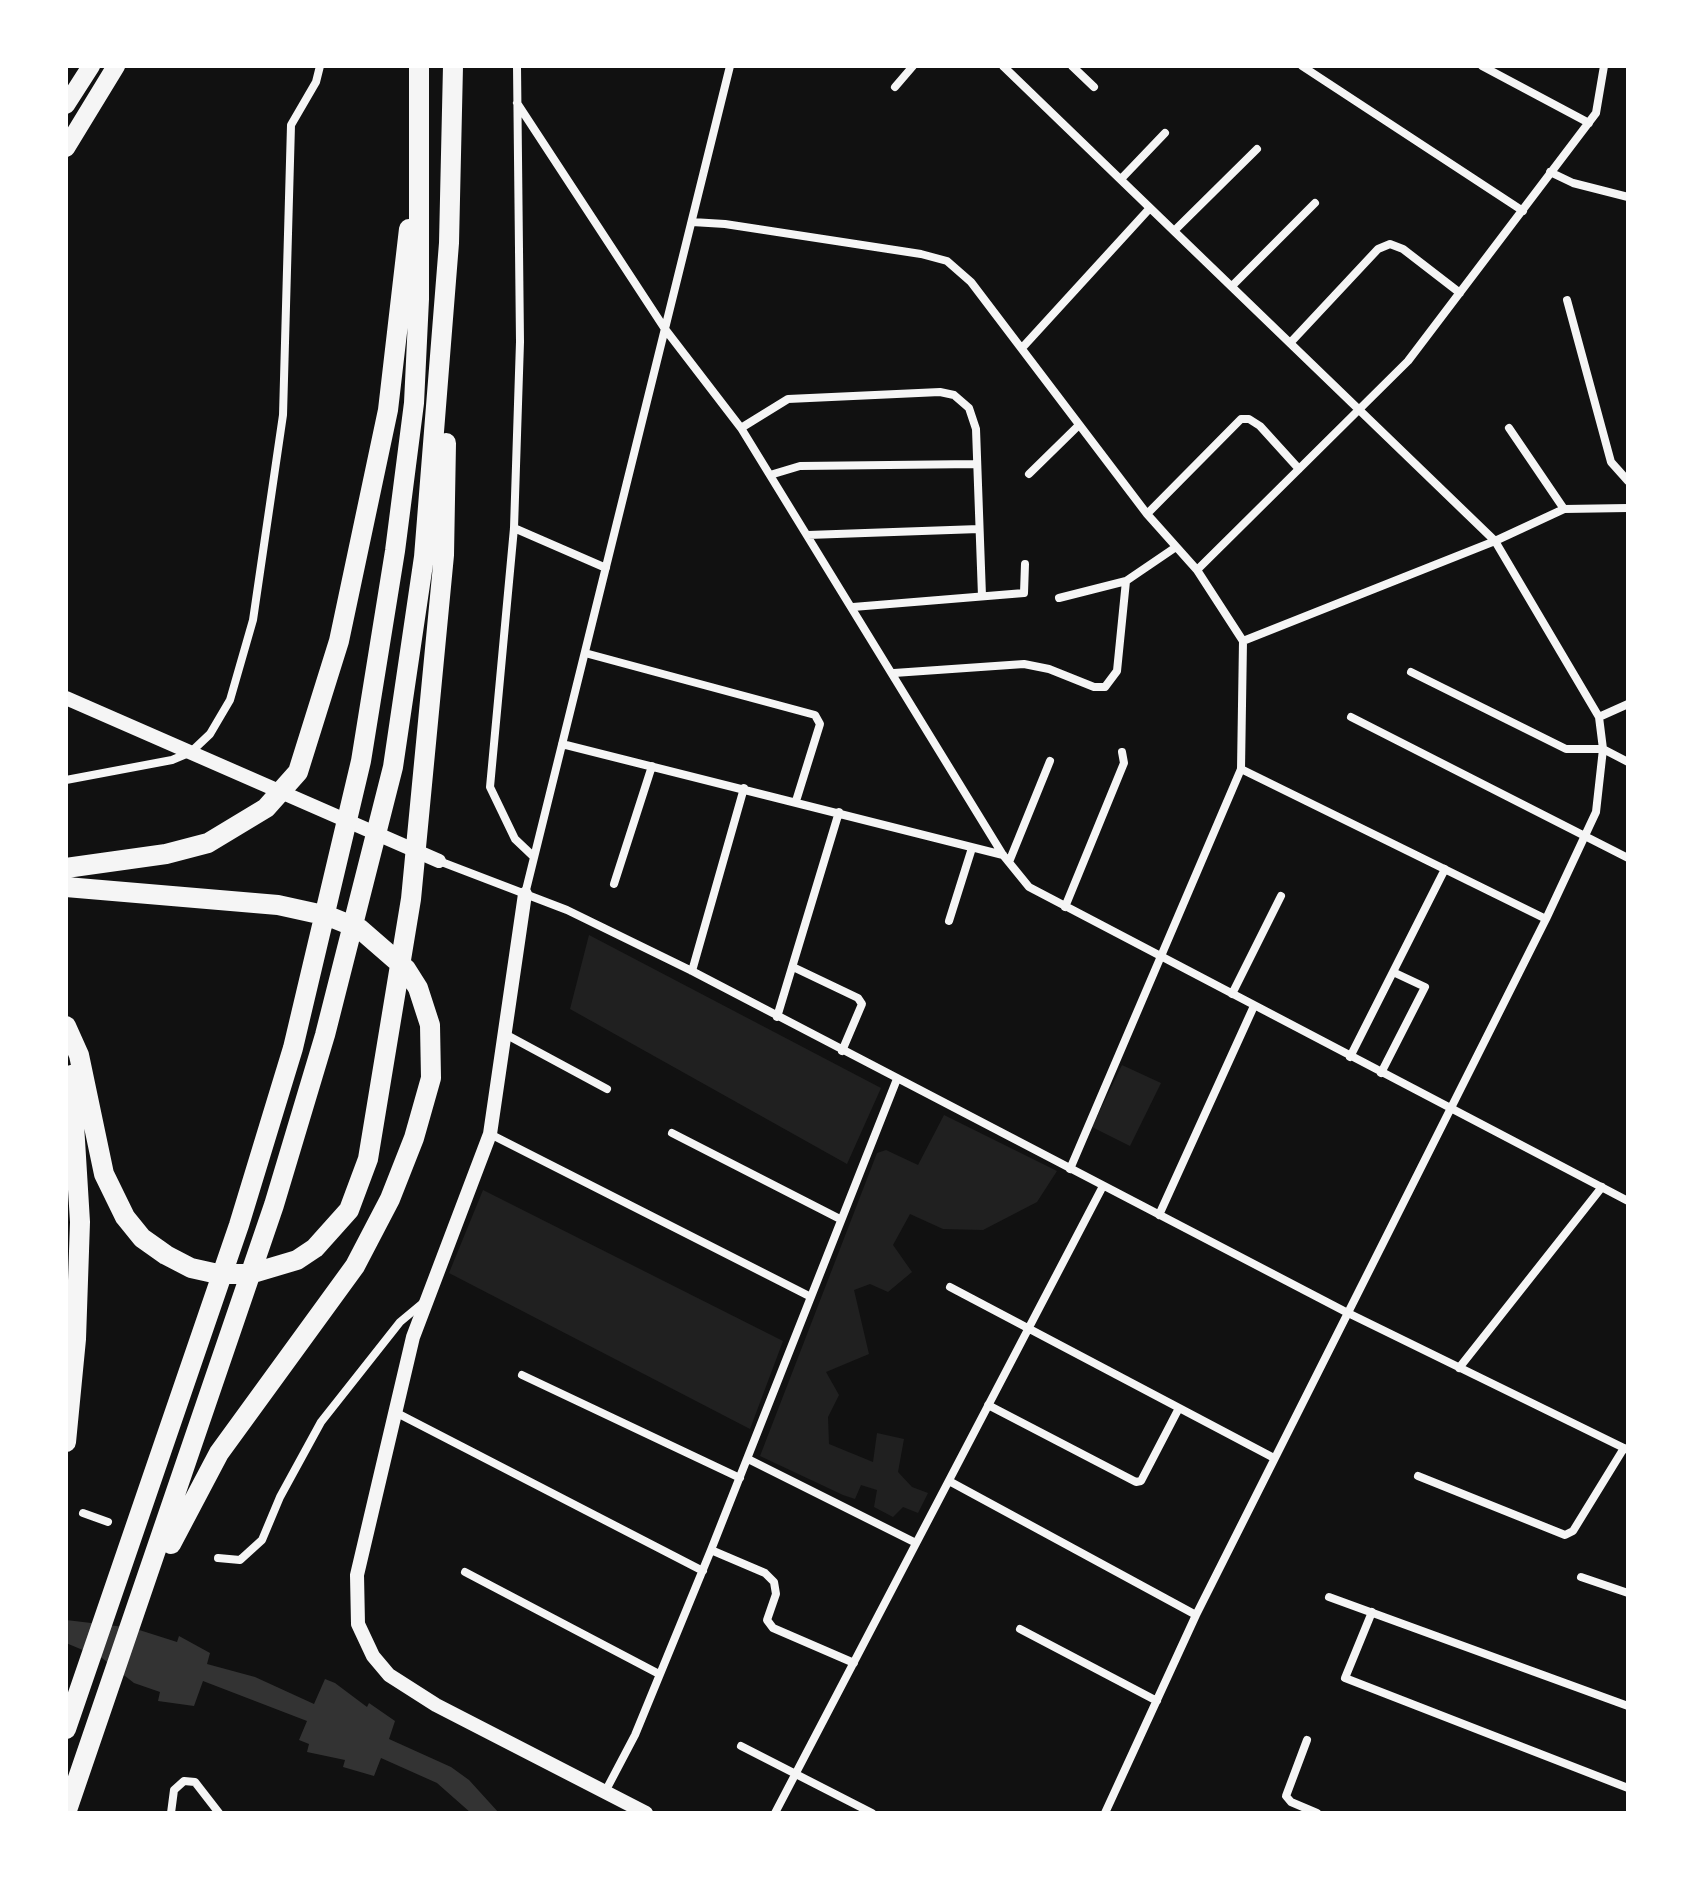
<!DOCTYPE html>
<html>
<head>
<meta charset="utf-8">
<style>
  body { margin:0 }
  #map { position:relative; width:1694px; height:1879px; overflow:hidden; background:#111; font-family:"Open Sans",sans-serif }
  canvas { display:block }
  .frame { position:absolute; inset:0; border:68px solid #fff; pointer-events:none }
</style>
</head>
<body>
<div id="map">
<canvas width="1694" height="1879"></canvas>
<div class="frame"></div>
</div>
<script>
const g = document.querySelector('canvas').getContext('2d');
g.lineJoin = 'round';
function paint(path, color) { g.fillStyle = color; g.fill(path, 'evenodd'); }
const poly = rows => new Path2D(rows.map(r => 'M' + r).join(''));
function stroke(path, color, width, dash) { g.strokeStyle = color; g.lineWidth = width; g.lineCap = dash ? 'butt' : 'round'; g.setLineDash(dash || []); g.stroke(path); }
paint(poly([
  [589,935,881,1088,847,1164,570,1009],
  [1122,1065,1161,1083,1130,1146,1092,1127],
  [944,1115,1057,1171,1037,1202,983,1230,943,1229,910,1214,893,1245,912,1272,888,1292,870,1284,854,1290,869,1354,826,1372,839,1395,828,1417,829,1444,873,1462,877,1433,904,1439,898,1472,912,1487,928,1493,918,1513,903,1507,893,1517,874,1507,877,1490,861,1485,855,1499,843,1495,760,1456,877,1153,886,1150,918,1165],
  [483,1190,783,1341,750,1429,449,1273]
]), '#202020');
paint(poly([
  [66,1620,133,1628,177,1642,179,1636,210,1653,207,1664,255,1677,314,1704,325,1679,335,1683,367,1707,369,1703,395,1721,389,1739,451,1767,469,1780,499,1813,471,1813,437,1783,381,1758,374,1776,343,1767,345,1760,307,1752,309,1744,299,1740,307,1721,203,1681,194,1706,158,1701,160,1692,134,1683,102,1658,66,1643]
]), '#333');
stroke(poly([
  [517,66,520,342,514,528,490,787,515,839,534,857],
  [1003,66,1495,541,1599,717,1603,749,1596,812,1546,919,1196,1615,1105,1813],
  [1072,66,1094,87],
  [1302,66,1523,211],
  [1482,66,1589,123],
  [895,87,913,66],
  [517,103,665,329,741,428,1003,855,1029,887,1628,1201],
  [1550,172,1573,183,1628,197],
  [1121,179,1165,133],
  [692,222,725,224,921,254,947,261,971,282,1147,514,1197,570,1243,641,1241,769,1070,1169],
  [1174,231,1257,149],
  [1232,286,1315,203],
  [1567,300,1611,462,1628,481],
  [1291,342,1378,249,1390,244,1403,249,1460,293],
  [1022,348,1150,208],
  [741,428,788,399,940,392,954,395,969,408,976,429,982,596],
  [1509,428,1564,509],
  [1029,474,1079,425],
  [770,475,800,466,977,464],
  [1147,514,1241,419,1249,419,1260,426,1299,469],
  [514,528,606,568],
  [808,535,979,529],
  [1197,570,1408,361,1596,113,1604,66],
  [1059,598,1126,581,1176,547],
  [853,607,1024,593,1025,564],
  [1243,641,1495,541,1564,509,1628,508],
  [585,653,815,715,820,724,796,801],
  [1411,672,1566,749,1603,749,1628,762],
  [894,673,1024,664,1049,669,1094,687,1105,687,1117,671,1126,581],
  [1351,717,1628,858],
  [1599,717,1628,704],
  [562,744,1003,855],
  [1241,769,1546,919],
  [66,780,172,760,191,752,210,734,230,700,253,620,283,415,291,125,316,82,320,66],
  [439,861,567,910,692,971,1346,1312,1628,1450],
  [1009,862,1050,761],
  [614,884,652,766],
  [525,894,730,66],
  [1065,907,1124,763,1122,752],
  [949,921,972,848],
  [793,967,858,998,862,1004,842,1051],
  [692,971,744,788],
  [1232,994,1281,896],
  [777,1017,839,812],
  [505,1034,607,1089],
  [1350,1057,1445,869],
  [1381,1073,1425,987,1393,972],
  [672,1133,840,1219],
  [490,1134,811,1297],
  [1159,1215,1254,1006],
  [950,1287,1274,1458],
  [1459,1368,1602,1187],
  [522,1375,740,1478],
  [988,1405,1136,1482,1141,1481,1179,1408],
  [395,1412,703,1571],
  [748,1459,916,1543],
  [1418,1476,1565,1535,1573,1531,1624,1448],
  [949,1481,1196,1615],
  [83,1513,108,1522],
  [711,1550,765,1573,774,1582,776,1594,767,1620,773,1628,854,1663],
  [218,1558,240,1560,262,1540,280,1497,321,1422,400,1322,424,1302],
  [465,1572,659,1674],
  [1581,1577,1628,1593],
  [1329,1597,1628,1706],
  [1372,1612,1345,1678,1628,1788],
  [1020,1629,1157,1701],
  [1307,1740,1286,1796,1291,1802,1317,1813],
  [741,1746,872,1813],
  [605,1792,635,1735,711,1550,897,1079],
  [171,1813,174,1790,184,1781,195,1782,219,1813],
  [775,1813,1103,1186]
]), '#f5f5f5', 8);
stroke(poly([
  [66,698,439,861],
  [525,894,490,1134,413,1337,357,1575,358,1624,373,1656,389,1675,436,1705,646,1813]
]), '#f5f5f5', 14);
stroke(poly([
  [66,105,91,66],
  [66,148,116,66]
]), '#f5f5f5', 18);
stroke(poly([
  [66,868,166,854,208,843,266,808,298,772,339,641,388,410,409,229],
  [66,887,278,905,328,916,360,929,406,969,418,988,430,1025,431,1078,414,1138,390,1199,355,1266,219,1453,171,1544],
  [66,1026,79,1055,104,1174,125,1217,142,1238,166,1255,191,1268,218,1274,250,1274,297,1260,315,1248,349,1210,368,1159,411,899,444,555,446,443],
  [66,1442,76,1339,80,1222,71,1075],
  [66,1729,239,1225,293,1048,361,761,395,551,414,403,419,299,419,66],
  [66,1813,274,1205,325,1035,393,767,424,557,449,243,453,66]
]), '#f5f5f5', 20);
</script>
</body>
</html>
